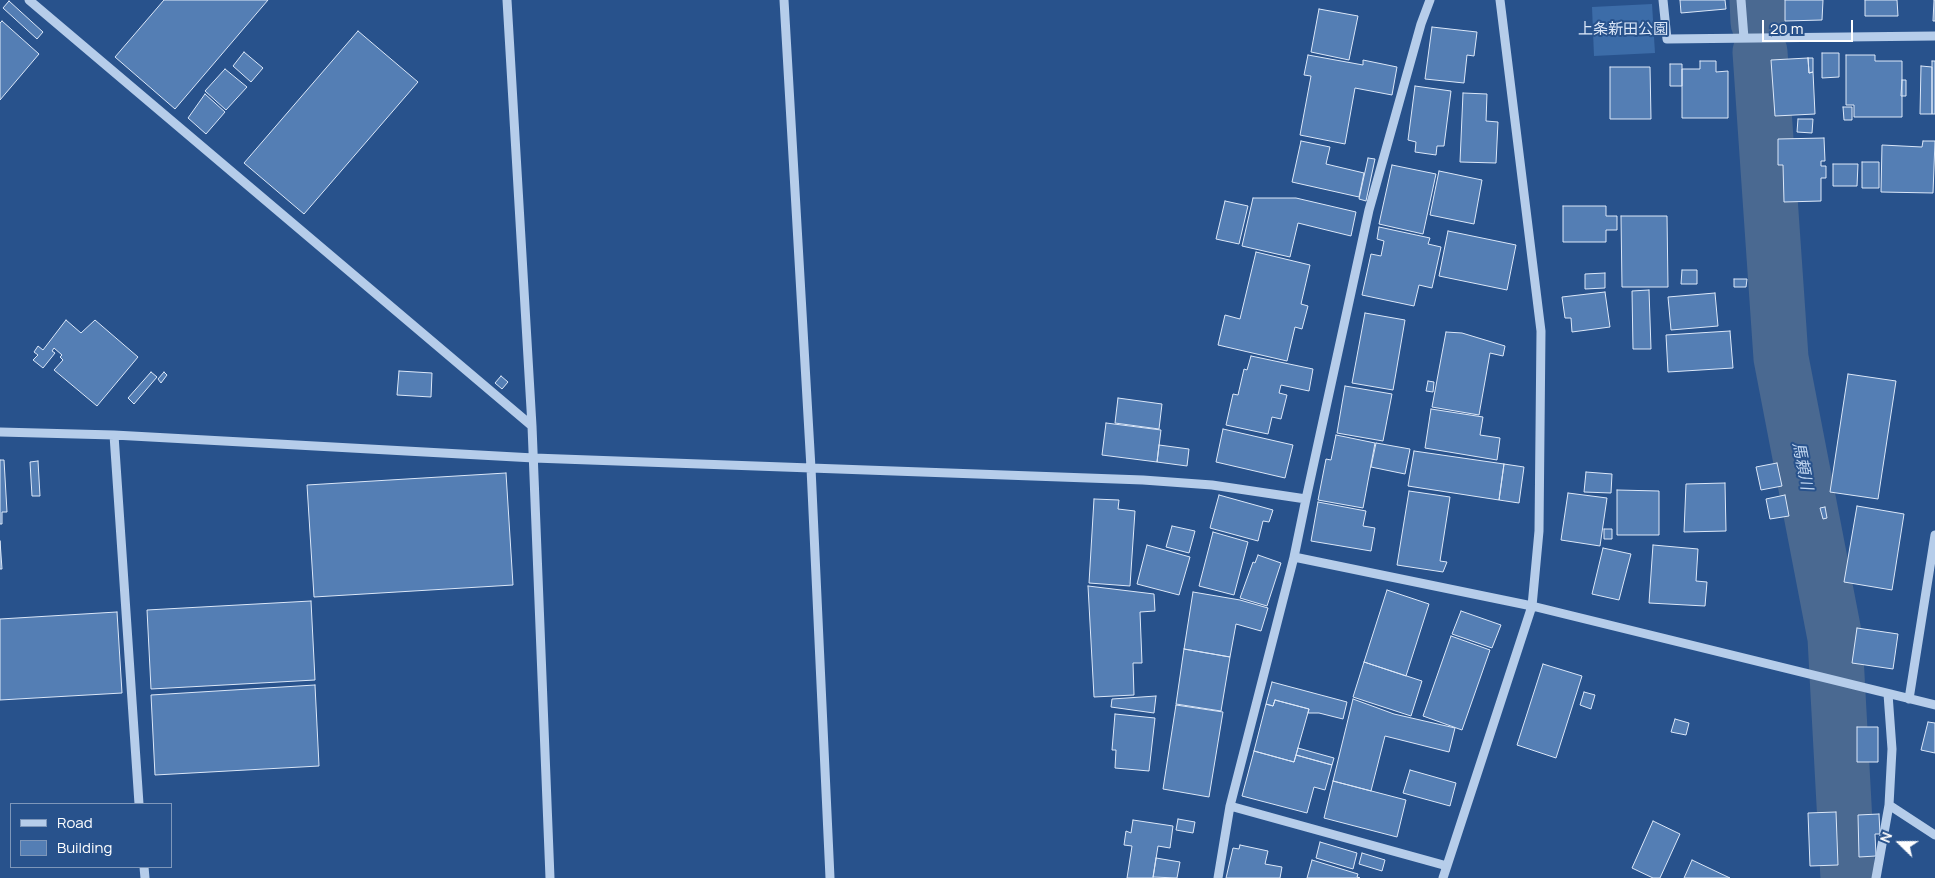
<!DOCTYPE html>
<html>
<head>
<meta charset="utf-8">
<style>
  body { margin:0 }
  #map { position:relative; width:1935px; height:878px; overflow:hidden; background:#28528c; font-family:Manrope,sans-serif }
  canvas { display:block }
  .legend { position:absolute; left:10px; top:803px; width:162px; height:65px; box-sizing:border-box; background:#28528c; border:1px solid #7e97ba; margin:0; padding:6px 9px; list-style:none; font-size:15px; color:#fff }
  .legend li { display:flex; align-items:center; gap:10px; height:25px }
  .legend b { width:25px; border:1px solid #7e97ba }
  .north { position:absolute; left:1875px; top:818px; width:50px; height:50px; -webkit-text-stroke:4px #28528c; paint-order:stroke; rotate:292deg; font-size:14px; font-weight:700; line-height:20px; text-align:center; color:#fff }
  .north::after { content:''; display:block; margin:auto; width:18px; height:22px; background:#fff; clip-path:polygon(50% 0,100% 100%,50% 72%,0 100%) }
  .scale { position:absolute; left:1762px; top:20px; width:91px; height:22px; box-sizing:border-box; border:2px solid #fff; border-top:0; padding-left:6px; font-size:15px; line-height:18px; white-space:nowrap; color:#fff; -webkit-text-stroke:4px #28528c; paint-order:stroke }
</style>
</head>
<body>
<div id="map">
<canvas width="1935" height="878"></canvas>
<ul class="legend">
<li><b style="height:6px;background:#b6cdea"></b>Road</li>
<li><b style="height:14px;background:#547eb4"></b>Building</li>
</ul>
<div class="north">N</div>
<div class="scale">20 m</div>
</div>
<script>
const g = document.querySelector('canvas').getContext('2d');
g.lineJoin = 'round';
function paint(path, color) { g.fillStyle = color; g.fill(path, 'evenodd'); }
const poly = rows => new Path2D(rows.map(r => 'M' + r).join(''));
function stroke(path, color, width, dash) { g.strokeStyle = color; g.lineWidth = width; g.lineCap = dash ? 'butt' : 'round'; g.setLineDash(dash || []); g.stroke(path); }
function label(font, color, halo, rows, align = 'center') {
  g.font = font + ' Manrope,"Noto Sans JP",sans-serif'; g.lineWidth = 4; g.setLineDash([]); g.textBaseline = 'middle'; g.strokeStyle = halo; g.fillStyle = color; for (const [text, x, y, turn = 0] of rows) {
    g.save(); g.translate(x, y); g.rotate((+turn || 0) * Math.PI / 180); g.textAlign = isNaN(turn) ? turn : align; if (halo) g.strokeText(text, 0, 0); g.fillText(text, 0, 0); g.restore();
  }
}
paint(poly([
  [1652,4,1655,53,1594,56,1592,7]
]), '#3c6ca8');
stroke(poly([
  [1757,0,1758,22],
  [1760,52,1781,358,1835,638,1848,878]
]), '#4a6991', 55);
const building = poly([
  [164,0,268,0,175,109,115,57,164,0],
  [1680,0,1725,0,1726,9,1681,13,1680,0],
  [1785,0,1823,0,1822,20,1785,21,1785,0],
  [1865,0,1897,0,1898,16,1865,16,1865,0],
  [1934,0,1935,0,1935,21,1933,21,1934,0],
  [9,1,43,32,37,39,3,8,9,1],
  [1319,9,1358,16,1349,60,1311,52,1319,9],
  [2,21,39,54,0,100,0,23,2,21],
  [1432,27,1477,32,1474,56,1467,55,1464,83,1425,79,1432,27],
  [358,31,418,82,304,214,244,163,358,31],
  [244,52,263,68,251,82,233,66,244,52],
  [1822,53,1839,53,1839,77,1822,78,1822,53],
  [1308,55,1363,65,1363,60,1397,67,1392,95,1355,88,1345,144,1300,135,1311,76,1304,75,1308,55],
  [1846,55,1875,55,1875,61,1902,61,1902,117,1854,117,1854,105,1846,105,1846,55],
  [1808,58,1809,73,1813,72,1815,114,1775,116,1771,60,1808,58],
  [1808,58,1813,58,1813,72,1809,73,1808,58],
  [1700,61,1716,61,1716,72,1728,71,1728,118,1682,118,1682,69,1700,69,1700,61],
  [1932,61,1935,61,1935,114,1932,114,1932,61],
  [1670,64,1682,64,1682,86,1670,86,1670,64],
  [1921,66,1932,67,1932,114,1920,114,1921,66],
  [1610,67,1650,67,1651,119,1610,119,1610,67],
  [225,69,247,87,226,110,205,91,225,69],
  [1902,80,1906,80,1906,96,1901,96,1902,80],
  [1415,86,1451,91,1444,146,1437,146,1436,155,1415,152,1416,142,1408,140,1415,86],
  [1463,93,1487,94,1486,121,1498,122,1496,163,1460,162,1463,93],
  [205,94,225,112,206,134,188,118,205,94],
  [1843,107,1852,107,1852,120,1844,120,1843,107],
  [1798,119,1813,119,1812,133,1797,132,1798,119],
  [1824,138,1825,161,1821,161,1821,166,1826,166,1826,178,1821,178,1821,201,1784,202,1783,165,1778,165,1778,139,1824,138],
  [1301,141,1330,147,1326,164,1364,173,1359,197,1292,182,1301,141],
  [1923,141,1935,141,1933,193,1881,192,1882,145,1922,147,1923,141],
  [1368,158,1375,159,1366,201,1359,199,1368,158],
  [1862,162,1879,162,1879,188,1862,188,1862,162],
  [1833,164,1858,164,1857,186,1833,186,1833,164],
  [1392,165,1436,174,1423,234,1379,224,1392,165],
  [1439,171,1482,180,1474,224,1430,215,1439,171],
  [1253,198,1296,198,1356,212,1351,236,1298,223,1290,257,1242,246,1253,198],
  [1225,201,1248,206,1239,244,1216,239,1225,201],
  [1563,206,1606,206,1606,216,1617,216,1617,230,1606,230,1606,242,1563,242,1563,206],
  [1621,216,1667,216,1668,287,1622,287,1621,216],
  [1379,227,1430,238,1428,244,1441,247,1432,288,1419,285,1414,306,1362,295,1371,254,1381,256,1384,241,1377,239,1379,227],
  [1448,231,1516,245,1507,290,1439,276,1448,231],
  [1256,252,1310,265,1301,304,1308,306,1302,329,1295,327,1287,361,1218,345,1225,315,1240,319,1256,252],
  [1682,270,1697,270,1697,284,1681,284,1682,270],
  [1605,273,1605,288,1585,289,1585,274,1605,273],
  [1734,279,1747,279,1746,287,1734,287,1734,279],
  [1649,290,1651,349,1633,349,1632,291,1649,290],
  [1605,292,1610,327,1572,332,1571,318,1565,318,1562,297,1605,292],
  [1715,293,1718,326,1671,330,1668,297,1715,293],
  [1365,313,1405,320,1393,390,1352,383,1365,313],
  [66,320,81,333,95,320,138,357,97,406,54,370,63,360,60,357,62,355,54,348,52,351,55,353,43,368,33,360,38,355,34,352,38,346,43,350,66,320],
  [1730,331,1733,368,1668,372,1666,335,1730,331],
  [1446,332,1462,333,1505,346,1503,356,1490,353,1479,415,1432,407,1446,332],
  [1251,356,1313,369,1309,391,1281,385,1279,393,1287,395,1281,419,1272,417,1268,434,1226,425,1233,394,1238,395,1244,369,1247,370,1251,356],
  [399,371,432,373,431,397,397,395,399,371],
  [151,372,157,377,134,404,128,398,151,372],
  [164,372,167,375,161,383,158,379,164,372],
  [1848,374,1896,381,1878,499,1830,492,1848,374],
  [501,376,508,382,502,389,495,383,501,376],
  [1428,381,1434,382,1433,392,1426,391,1428,381],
  [1345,386,1392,394,1383,441,1337,433,1345,386],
  [1118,398,1162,404,1159,429,1115,423,1118,398],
  [1431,409,1483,417,1480,435,1500,438,1497,460,1425,448,1431,409],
  [1106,423,1161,430,1157,462,1102,455,1106,423],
  [1223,429,1293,445,1285,478,1216,462,1223,429],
  [1336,435,1375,443,1363,508,1318,500,1326,459,1331,460,1336,435],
  [1376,443,1410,449,1405,474,1371,467,1376,443],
  [1159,445,1189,449,1187,466,1157,462,1159,445],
  [1414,451,1504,464,1499,500,1408,486,1414,451],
  [0,460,4,460,7,512,2,512,2,524,0,524,0,460],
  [38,461,40,496,32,496,30,462,38,461],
  [1777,463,1782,486,1761,490,1756,467,1777,463],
  [1504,464,1524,467,1519,503,1499,500,1504,464],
  [1586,472,1612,474,1611,493,1584,492,1586,472],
  [506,473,513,585,314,597,307,485,506,473],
  [1725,483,1726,531,1684,532,1686,484,1725,483],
  [1617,490,1659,491,1659,535,1617,535,1617,490],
  [1409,491,1450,497,1440,561,1447,562,1443,572,1397,565,1409,491],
  [1568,493,1607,498,1600,546,1561,540,1568,493],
  [1219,495,1273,510,1269,522,1263,521,1258,541,1210,528,1219,495],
  [1785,495,1789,516,1770,519,1766,499,1785,495],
  [1094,499,1119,500,1118,509,1135,511,1130,586,1089,583,1094,499],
  [1318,502,1366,511,1363,526,1375,528,1371,551,1311,541,1318,502],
  [1857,506,1904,514,1892,590,1844,582,1857,506],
  [1825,507,1827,518,1823,519,1820,508,1825,507],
  [1172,526,1195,531,1189,553,1166,547,1172,526],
  [1604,529,1612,529,1612,539,1604,539,1604,529],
  [1213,532,1248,542,1234,595,1199,586,1213,532],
  [0,541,2,569,0,569,0,541],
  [1147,545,1190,557,1179,595,1137,584,1147,545],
  [1653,545,1698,549,1696,581,1707,582,1705,606,1649,603,1653,545],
  [1603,548,1631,554,1619,600,1592,594,1603,548],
  [1258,555,1281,563,1267,606,1240,598,1253,562,1255,563,1258,555],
  [1088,586,1154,594,1155,611,1140,612,1142,663,1133,663,1134,695,1094,697,1088,586],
  [1387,590,1429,604,1406,676,1364,662,1387,590],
  [1193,592,1240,600,1268,608,1261,631,1236,624,1230,657,1184,649,1193,592],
  [311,601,315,680,151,689,147,610,311,601],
  [1461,611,1501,625,1492,648,1452,634,1461,611],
  [117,612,122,693,0,700,0,619,117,612],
  [1857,628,1898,634,1893,669,1852,663,1857,628],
  [1451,636,1490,650,1462,730,1423,716,1451,636],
  [1184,649,1230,657,1221,711,1176,704,1184,649],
  [1364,662,1422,681,1411,716,1353,697,1364,662],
  [1543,664,1582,676,1556,758,1517,745,1543,664],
  [1272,682,1347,702,1343,719,1319,713,1308,713,1309,709,1275,700,1273,706,1266,704,1272,682],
  [315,685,319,766,155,775,151,695,315,685],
  [1584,692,1595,695,1591,709,1580,705,1584,692],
  [1156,696,1154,713,1111,707,1112,699,1156,696],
  [1353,699,1394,714,1455,728,1449,752,1385,736,1371,791,1333,781,1353,699],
  [1275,700,1309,709,1294,762,1254,751,1266,704,1273,706,1275,700],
  [1176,705,1223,712,1209,797,1163,789,1176,705],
  [1115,714,1155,718,1149,771,1115,768,1116,750,1112,750,1115,714],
  [1675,719,1689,723,1686,735,1671,732,1675,719],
  [1928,722,1935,723,1935,753,1921,750,1928,722],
  [1857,727,1878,727,1878,762,1857,762,1857,727],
  [1298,748,1334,758,1332,765,1296,755,1298,748],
  [1254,751,1294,762,1296,755,1332,765,1325,790,1314,787,1307,813,1242,796,1254,751],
  [1410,770,1456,783,1450,806,1403,793,1410,770],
  [1333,781,1406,800,1397,837,1324,818,1333,781],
  [1836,812,1838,865,1810,866,1808,813,1836,812],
  [1879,814,1880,834,1875,834,1876,856,1859,857,1858,815,1879,814],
  [1178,819,1195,822,1193,833,1176,830,1178,819],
  [1133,820,1173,826,1170,848,1158,846,1153,878,1127,878,1132,846,1124,845,1126,831,1131,833,1133,820],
  [1653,821,1680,834,1660,878,1653,878,1632,868,1653,821],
  [1320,842,1357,853,1353,869,1316,858,1320,842],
  [1240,845,1268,851,1265,864,1282,867,1280,878,1226,878,1233,848,1239,849,1240,845],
  [1362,853,1385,860,1382,871,1359,864,1362,853],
  [1156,858,1180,862,1177,878,1153,877,1156,858],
  [1312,860,1358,874,1357,877,1360,878,1307,878,1312,860],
  [1692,860,1730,878,1684,878,1692,860]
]);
paint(building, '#547eb4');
stroke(building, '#dbe7f8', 1);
stroke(poly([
  [29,0,532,426],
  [507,0,532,426,550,878],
  [784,0,811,468,830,878],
  [1663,0,1667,39,1935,36],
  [1741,0,1744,38],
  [0,432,114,435,534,458,1143,480,1212,485,1306,499,1294,557,1532,606,1935,705],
  [114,435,139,804],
  [1306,499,1369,210,1421,24,1430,0],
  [1888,694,1892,749,1889,805],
  [1909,699,1935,535],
  [1230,806,1447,866],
  [144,867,145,878],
  [1218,878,1230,806,1294,557],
  [1443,878,1532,606,1539,531,1541,331,1500,0],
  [1876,878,1889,805,1935,835]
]), '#b6cdea', 9);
label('15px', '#dbe7f8', '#28528c', [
  ["上条新田公園",1623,30]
]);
label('italic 16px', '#c2d7f1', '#28528c', [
  ["馬頼川",1802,466,79]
]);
</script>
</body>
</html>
